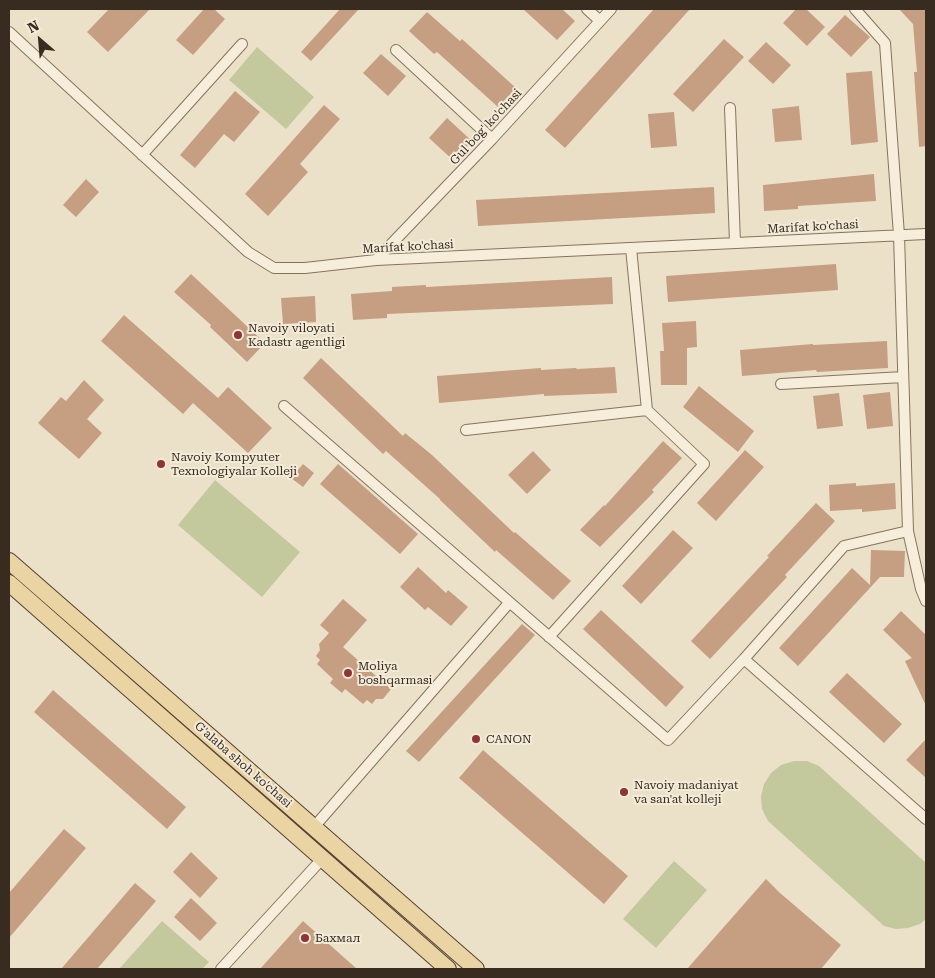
<!DOCTYPE html>
<html>
<head>
<meta charset="utf-8">
<style>
  body { margin:0 }
  #map { position:relative; width:935px; height:978px; overflow:hidden; background:#ebe1c9; font-family:"Roboto Serif",serif }
  canvas { display:block }
  .frame { position:absolute; inset:0; border:10px solid #382c21; pointer-events:none }
  .north { position:absolute; left:15px; top:15px; width:50px; height:50px; -webkit-text-stroke:4px #f3ebd8; paint-order:stroke; rotate:333deg; font-size:14px; font-weight:700; line-height:20px; text-align:center; color:#382c21 }
  .north::after { content:''; display:block; margin:auto; width:18px; height:22px; background:#382c21; clip-path:polygon(50% 0,100% 100%,50% 72%,0 100%) }
</style>
</head>
<body>
<div id="map">
<canvas width="935" height="978"></canvas>
<div class="frame"></div>
<div class="north">N</div>
</div>
<script>
const g = document.querySelector('canvas').getContext('2d');
g.lineJoin = 'round';
function paint(path, color) { g.fillStyle = color; g.fill(path, 'evenodd'); }
const poly = rows => new Path2D(rows.map(r => 'M' + r).join(''));
function stroke(path, color, width, dash) { g.strokeStyle = color; g.lineWidth = width; g.lineCap = dash ? 'butt' : 'round'; g.setLineDash(dash || []); g.stroke(path); }
function label(font, color, halo, rows, align = 'center') {
  g.font = font + ' "Roboto Serif",serif'; g.lineWidth = 4; g.setLineDash([]); g.textBaseline = 'middle'; g.strokeStyle = halo; g.fillStyle = color; for (const [text, x, y, turn = 0] of rows) {
    g.save(); g.translate(x, y); g.rotate((+turn || 0) * Math.PI / 180); g.textAlign = isNaN(turn) ? turn : align; if (halo) g.strokeText(text, 0, 0); g.fillText(text, 0, 0); g.restore();
  }
}
paint(poly([
  [257,47,314,97,286,129,229,80],
  [215,480,300,552,262,597,178,525],
  [794,761,807,761,819,766,926,863,926,919,920,924,908,928,896,929,884,926,768,821,762,809,761,796,764,784,771,773,781,765],
  [674,861,707,890,656,948,623,919],
  [162,921,209,962,202,969,119,969]
]), '#c4c99d');
paint(poly([
  [109,9,150,9,108,52,87,32],
  [204,9,214,9,225,19,193,55,176,40],
  [340,9,359,9,311,61,301,52],
  [523,9,562,9,575,21,557,40],
  [654,9,690,9,565,148,545,130],
  [796,9,806,9,825,27,807,46,783,23],
  [899,9,926,9,926,146,919,147,914,72,917,72,913,24],
  [427,12,460,41,462,39,516,88,498,107,437,52,434,54,409,31],
  [845,15,870,37,851,57,827,34],
  [724,39,744,57,693,112,673,94],
  [766,42,791,65,773,84,748,61],
  [381,54,406,76,388,96,363,73],
  [872,71,878,142,851,145,846,73],
  [235,91,260,112,234,142,224,134,195,168,180,155],
  [324,105,340,119,300,164,308,172,268,216,245,194],
  [799,106,802,140,775,142,772,109],
  [674,112,677,146,651,148,648,114],
  [447,118,472,141,454,161,429,138],
  [874,174,876,201,798,206,798,209,764,211,763,185],
  [86,179,99,192,76,217,63,205],
  [714,187,715,213,478,226,476,200],
  [836,264,838,290,668,302,666,276],
  [191,274,265,343,247,362,210,327,211,325,174,292],
  [612,277,613,304,387,314,387,318,353,320,351,294,392,291,392,287,426,285,426,287],
  [315,296,316,322,283,324,281,298],
  [124,315,218,398,228,387,272,428,248,453,193,403,183,414,101,341],
  [696,321,697,347,687,348,687,385,661,385,660,351,664,351,662,323],
  [887,341,888,368,817,372,816,370,742,376,740,350,813,344,813,345],
  [321,358,403,436,405,433,432,455,514,533,515,532,571,581,553,600,496,550,495,552,440,500,440,499,386,451,383,454,303,378],
  [615,367,617,393,544,396,544,394,439,403,437,376,541,368,541,370,576,368,577,369],
  [84,380,104,400,87,419,102,433,79,459,38,423,61,397,66,401],
  [699,386,754,431,738,452,683,407],
  [890,392,893,426,867,429,863,395],
  [839,393,843,426,817,429,813,396],
  [663,441,682,458,652,490,654,492,600,547,580,530,604,505,605,506],
  [745,450,764,467,716,521,697,503],
  [533,451,551,470,527,494,508,475],
  [303,464,314,473,303,487,291,478],
  [338,464,418,534,400,554,320,484],
  [856,483,856,486,895,483,896,509,862,512,862,509,830,511,829,485],
  [816,503,835,521,785,575,787,577,710,659,691,641,769,557,767,556],
  [673,530,693,548,641,604,622,586],
  [871,550,905,551,904,577,880,577,798,666,779,648,852,568,870,585],
  [418,567,446,593,448,590,468,607,451,626,428,607,425,610,400,587],
  [343,599,367,620,343,647,391,689,383,699,376,699,372,704,367,700,363,704,345,689,342,693,330,683,333,679,317,664,320,660,316,656,320,650,319,644,329,633,320,625],
  [601,610,684,687,666,707,583,629],
  [901,611,926,635,926,706,905,661,912,658,883,630],
  [522,624,535,635,419,762,406,751],
  [847,673,902,724,884,743,829,692],
  [53,690,186,807,167,829,34,712],
  [926,739,926,778,906,760],
  [483,750,628,876,604,904,459,778],
  [64,829,86,848,9,938,9,893],
  [191,852,218,878,200,898,173,872],
  [766,879,780,893,841,945,821,969,687,969],
  [135,883,156,901,97,969,61,969],
  [191,898,217,923,200,941,174,917],
  [303,921,357,969,260,969]
]), '#c69e82');
const street = poly([
  [587,9,600,21],
  [855,9,885,43,899,235,908,531,921,589,926,601],
  [9,32,248,252,274,268,305,268,376,260,926,234],
  [396,50,492,139],
  [730,108,735,243],
  [142,155,242,44],
  [376,260,492,139,611,9],
  [781,384,903,377],
  [284,406,668,740,744,659,844,546,908,531],
  [466,430,647,410],
  [549,637,704,464,647,410,631,248],
  [744,659,926,819],
  [314,827,509,603],
  [221,969,322,859]
]);
const primary = poly([
  [9,561,476,969],
  [9,583,448,969]
]);
stroke(street, '#86735f', 12);
stroke(primary, '#544232', 18);
stroke(street, '#f6eedb', 10);
stroke(primary, '#ead4a4', 16);
for (const [x, y, r, color] of [
  [238,335,5,"#903435"],
  [161,464,5,"#903435"],
  [348,673,5,"#903435"],
  [476,739,5,"#903435"],
  [624,792,5,"#903435"],
  [305,938,5,"#903435"]
]) { const dot = new Path2D(); dot.arc(x, y, r, 0, 2 * Math.PI); g.fillStyle = color; g.fill(dot); stroke(dot, '#f3ebd8', 2); }
label('12px', '#382c21', '#f3ebd8', [
  ["Gul bog' ko'chasi",486,127,-47],
  ["Marifat ko'chasi",813,227,-3],
  ["Marifat ko'chasi",408,247,-3],
  ["G'alaba shoh ko'chasi",243,765,41]
]);
label('12px', '#382c21', '#f3ebd8', [
  ["Navoiy viloyati",248,328],
  ["Kadastr agentligi",248,342],
  ["Navoiy Kompyuter",171,457],
  ["Texnologiyalar Kolleji",171,471],
  ["Moliya",358,666],
  ["boshqarmasi",358,680],
  ["CANON",486,739],
  ["Navoiy madaniyat",634,785],
  ["va san'at kolleji",634,799],
  ["Бахмал",315,938]
], 'left');
</script>
</body>
</html>
